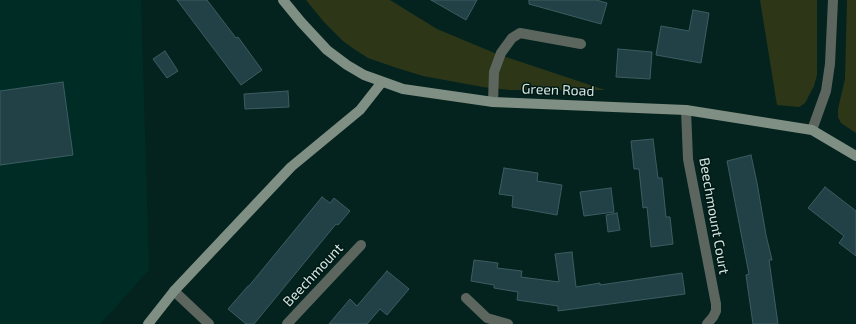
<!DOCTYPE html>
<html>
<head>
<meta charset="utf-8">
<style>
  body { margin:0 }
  canvas { display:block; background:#04231e }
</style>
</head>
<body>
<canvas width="856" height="324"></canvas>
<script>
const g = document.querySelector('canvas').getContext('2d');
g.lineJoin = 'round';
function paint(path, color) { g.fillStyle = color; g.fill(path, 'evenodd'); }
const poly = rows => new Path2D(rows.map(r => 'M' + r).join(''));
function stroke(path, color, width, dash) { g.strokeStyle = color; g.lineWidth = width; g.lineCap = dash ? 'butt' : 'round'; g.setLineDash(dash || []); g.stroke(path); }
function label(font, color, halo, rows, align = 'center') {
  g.font = font + ' "Exo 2",sans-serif'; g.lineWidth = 3; g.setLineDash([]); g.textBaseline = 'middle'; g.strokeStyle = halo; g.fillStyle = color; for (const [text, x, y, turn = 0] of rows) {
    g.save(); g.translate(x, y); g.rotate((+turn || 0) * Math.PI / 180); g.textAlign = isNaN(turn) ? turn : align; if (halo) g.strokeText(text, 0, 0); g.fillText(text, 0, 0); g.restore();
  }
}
paint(poly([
  [0,0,141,0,149,270,100,324,0,324]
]), '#002c26');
paint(poly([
  [306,0,390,0,437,29,497,54,605,90,510,90,483,87,423,76,397,68,368,58,354,49,343,41,324,22],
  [760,0,817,0,817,75,814,86,805,103,799,107,777,105],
  [847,0,856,0,856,133,841,123,838,117,838,109,845,79]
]), '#2d3718');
const building = poly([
  [177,0,207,0,236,38,238,37,262,70,241,85,177,0],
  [431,0,477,0,466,20,431,0],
  [529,0,596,0,607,3,601,24,529,4,529,0],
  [693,10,709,13,701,63,656,55,661,26,689,31,693,10],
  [618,49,652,52,650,79,616,77,618,49],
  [165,51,178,71,167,78,153,59,165,51],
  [63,82,73,155,0,165,0,91,63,82],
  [288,91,289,107,245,109,244,94,288,91],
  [653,139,658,178,662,178,666,217,670,217,673,244,651,247,647,207,643,208,639,169,634,169,631,141,653,139],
  [751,155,757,183,766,235,772,260,769,260,778,324,753,324,746,275,749,274,727,161,751,155],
  [504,168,538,173,537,181,562,185,557,215,512,207,513,196,499,194,504,168],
  [825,187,856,211,856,256,839,243,844,236,808,208,825,187],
  [611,188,614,212,584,216,580,192,611,188],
  [322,197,330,203,334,198,350,211,338,225,336,224,254,324,246,324,228,309,248,286,249,286,322,197],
  [617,213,620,230,608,232,606,215,617,213],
  [572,252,576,287,600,283,600,285,682,273,685,294,558,311,558,306,517,300,518,292,494,288,494,285,471,281,474,260,498,263,497,268,522,271,521,277,559,282,555,254,572,252],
  [387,271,409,289,387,315,380,309,367,324,329,324,350,299,357,306,387,271]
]);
paint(building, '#224146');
stroke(building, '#3d5c61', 1);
stroke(poly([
  [493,102,494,72,501,53,512,38,520,33,581,44],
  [686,110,688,159,716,304,716,311,713,317,707,324],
  [812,130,826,91,830,64,833,0],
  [174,291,209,324],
  [466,298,487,318,508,324],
  [287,324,361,245]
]), '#5c665e', 10);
stroke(poly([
  [283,0,301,22,327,50,347,65,364,75,403,89,493,102,686,110,812,130,856,156],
  [148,324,174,291,291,167,360,110,382,82]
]), '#808f83', 10);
label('14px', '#d6e7e3', '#001915', [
  ["Green Road",558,90,2],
  ["Beechmount Court",714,216,80],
  ["Beechmount",313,275,-47]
]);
</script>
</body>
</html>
